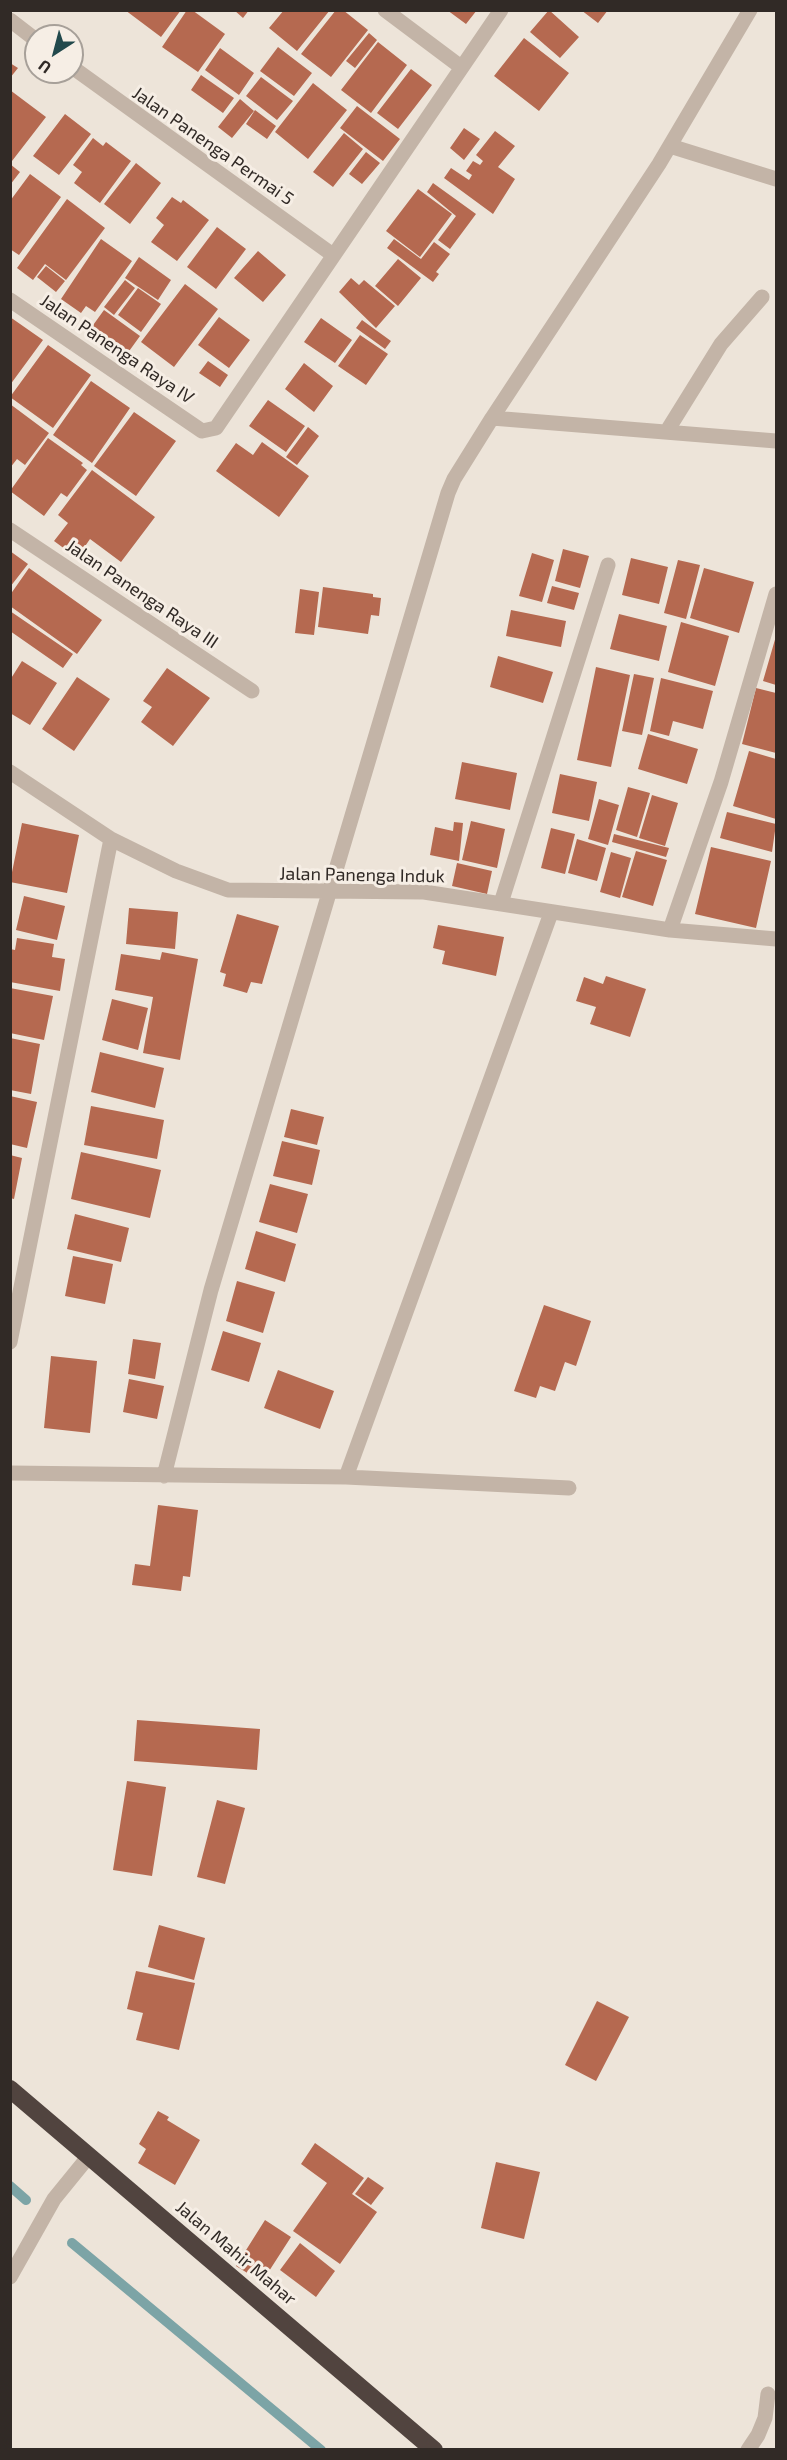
<!DOCTYPE html>
<html>
<head>
<meta charset="utf-8">
<style>
  body { margin:0 }
  #map { position:relative; width:787px; height:2460px; overflow:hidden; background:#ede4d9; font-family:"Exo 2",sans-serif }
  canvas { display:block }
  .frame { position:absolute; inset:0; border:12px solid #312a26; pointer-events:none }
  .north { position:absolute; left:24px; top:24px; width:60px; height:60px; box-sizing:border-box; background:#f6eee5; border:2px solid #a7a099; border-radius:50%; rotate:216deg; font-size:16px; font-weight:700; line-height:24px; text-align:center; color:#312a26 }
  .north::after { content:''; display:block; margin:auto; width:21px; height:27px; background:#22494c; clip-path:polygon(50% 0,100% 100%,50% 72%,0 100%) }
</style>
</head>
<body>
<div id="map">
<canvas width="787" height="2460"></canvas>
<div class="frame"></div>
<div class="north">U</div>
</div>
<script>
const g = document.querySelector('canvas').getContext('2d');
g.lineJoin = 'round';
const poly = rows => new Path2D(rows.map(r => 'M' + r).join(''));
function stroke(path, color, width, dash) { g.strokeStyle = color; g.lineWidth = width; g.lineCap = dash ? 'butt' : 'round'; g.setLineDash(dash || []); g.stroke(path); }
function paint(path, color) { g.fillStyle = color; g.fill(path, 'evenodd'); }
function label(font, color, halo, rows, align = 'center') {
  g.font = font + ' "Exo 2",sans-serif'; g.lineWidth = 6; g.setLineDash([]); g.textBaseline = 'middle'; g.strokeStyle = halo; g.fillStyle = color; for (const [text, x, y, turn = 0] of rows) {
    g.save(); g.translate(x, y); g.rotate((+turn || 0) * Math.PI / 180); g.textAlign = isNaN(turn) ? turn : align; if (halo) g.strokeText(text, 0, 0); g.fillText(text, 0, 0); g.restore();
  }
}
stroke(poly([
  [10,2186,26,2200],
  [72,2243,321,2450]
]), '#7ca4a6', 10);
paint(poly([
  [125,10,181,10,161,37],
  [187,10,192,10,225,34,198,72,162,47],
  [234,10,249,10,243,18],
  [284,10,330,10,297,51,269,28],
  [336,10,343,10,368,30,331,77,301,54],
  [447,10,477,10,466,24],
  [549,10,579,37,560,58,530,32],
  [581,10,608,10,598,23],
  [369,33,377,40,355,68,346,61],
  [524,38,569,73,539,111,494,76],
  [378,42,407,65,371,113,341,90],
  [278,47,312,73,294,96,260,71],
  [220,48,254,73,239,95,205,70],
  [10,63,18,68,10,78],
  [411,69,432,85,398,129,377,113],
  [201,75,234,98,223,113,191,90],
  [261,77,293,101,277,120,246,96],
  [313,83,347,110,308,159,275,132],
  [10,90,46,117,12,161,10,160],
  [240,99,254,111,232,138,218,127],
  [357,106,400,139,383,161,340,128],
  [255,110,276,126,267,139,246,124],
  [65,114,91,134,59,175,33,156],
  [464,128,480,139,464,160,450,148],
  [495,131,515,146,498,167,515,179,493,214,444,178,451,168,469,180,472,175,466,171,473,161,480,165,483,161,476,155],
  [344,133,363,149,333,187,313,172],
  [93,138,103,146,106,142,131,161,100,203,74,183,82,172,73,165],
  [366,152,380,163,362,184,349,174],
  [136,163,161,183,130,224,104,204],
  [10,164,20,172,10,185],
  [30,174,61,197,19,255,10,249,10,201],
  [433,183,476,214,450,249,438,240,456,216,427,192],
  [418,189,452,214,420,257,386,231],
  [172,197,181,203,183,200,209,220,177,261,151,242,164,225,156,218],
  [67,199,105,228,66,280,45,264,33,280,17,268],
  [217,227,246,249,216,289,187,267],
  [101,239,132,261,95,312,86,306,81,313,61,299],
  [394,239,421,259,434,242,450,254,436,272,439,274,433,282,387,248],
  [258,251,286,275,263,302,234,278],
  [139,257,171,280,158,300,125,278],
  [398,259,421,278,398,306,375,286],
  [46,266,65,281,56,292,37,277],
  [351,278,359,285,364,280,395,306,376,328,339,292],
  [125,280,135,288,114,315,104,307],
  [185,284,218,309,174,367,141,342],
  [138,288,161,304,141,332,118,315],
  [104,310,140,336,127,354,91,328],
  [10,317,43,340,10,385],
  [219,317,250,340,229,368,198,345],
  [321,318,352,340,335,363,304,342],
  [362,320,391,341,385,349,356,328],
  [360,335,388,354,366,385,338,366],
  [48,345,91,375,53,428,10,397],
  [208,361,228,375,220,387,199,373],
  [304,363,333,386,314,412,285,389],
  [91,381,130,408,92,463,53,435],
  [268,400,305,426,286,452,249,426],
  [10,404,49,433,25,465,17,459,10,468],
  [134,412,176,441,136,496,94,466],
  [308,427,319,436,297,465,286,457],
  [48,438,83,463,81,465,87,470,67,497,61,493,44,516,10,491],
  [262,442,309,476,279,517,216,471,236,443,253,455],
  [92,470,155,517,121,562,90,539,77,558,54,541,68,523,58,515],
  [563,549,589,556,580,588,555,581],
  [10,551,28,564,10,587],
  [532,553,554,560,542,602,519,596],
  [631,558,668,567,659,604,622,595],
  [678,560,700,565,686,619,664,613],
  [29,568,102,620,77,654,10,606,10,595],
  [704,568,754,582,739,633,690,618],
  [552,586,579,593,574,610,547,603],
  [323,587,373,594,373,597,381,598,379,616,371,615,368,634,318,627],
  [300,589,319,592,314,635,295,633],
  [511,610,566,621,561,647,506,636],
  [10,611,73,654,63,668,10,631],
  [619,614,667,626,659,661,610,649],
  [681,622,729,636,715,686,668,672],
  [776,636,776,685,763,681],
  [498,656,553,672,543,703,490,687],
  [22,661,57,683,30,725,10,713,10,680],
  [596,667,630,675,611,767,577,760],
  [167,668,210,698,173,746,141,722,152,707,143,701],
  [634,674,654,678,642,735,622,731],
  [77,677,110,699,74,751,42,729],
  [661,678,713,691,703,729,673,721,669,736,650,731],
  [756,688,776,693,776,753,742,744],
  [648,734,698,749,687,784,638,769],
  [749,751,776,759,776,819,733,806],
  [462,762,517,773,510,810,455,799],
  [560,774,597,782,589,821,552,813],
  [628,787,650,793,637,837,616,830],
  [652,795,678,803,665,846,639,838],
  [599,799,619,805,608,845,588,839],
  [727,812,776,824,772,852,720,838],
  [471,821,505,829,497,868,462,860],
  [454,822,463,823,459,861,430,855,435,827,453,831],
  [22,823,79,835,67,893,10,882],
  [551,828,575,834,565,874,541,868],
  [614,834,669,848,666,857,612,842],
  [577,839,606,848,597,881,568,873],
  [711,847,771,861,756,928,695,914],
  [636,851,667,860,653,906,622,897],
  [611,852,631,858,620,898,600,892],
  [457,863,492,871,487,894,452,886],
  [24,896,65,906,57,940,16,930],
  [129,908,178,912,175,949,126,944],
  [237,914,279,926,262,984,251,982,247,993,223,986,226,974,220,972],
  [438,925,504,937,496,976,442,964,445,951,433,948],
  [17,938,54,944,52,957,65,959,60,991,10,982,10,949,15,950],
  [162,952,198,959,180,1060,143,1053,153,997,115,990,121,954,160,960],
  [606,976,646,989,630,1037,590,1024,596,1007,576,1001,584,977,603,984],
  [10,988,53,996,44,1040,10,1033],
  [112,999,148,1008,138,1050,102,1040],
  [10,1038,40,1044,31,1094,10,1090],
  [100,1052,164,1068,155,1108,91,1092],
  [10,1096,37,1102,27,1148,10,1144],
  [91,1106,164,1120,157,1159,84,1145],
  [291,1109,324,1117,317,1145,284,1137],
  [282,1141,320,1150,312,1185,273,1176],
  [81,1152,161,1170,150,1218,71,1199],
  [10,1155,22,1158,14,1199,10,1198],
  [270,1184,308,1194,297,1233,259,1222],
  [75,1214,129,1228,121,1262,67,1249],
  [256,1231,296,1244,285,1282,245,1269],
  [73,1256,113,1264,105,1304,65,1296],
  [237,1281,275,1292,263,1333,226,1321],
  [544,1305,591,1321,576,1366,565,1362,555,1391,540,1386,536,1398,514,1391],
  [223,1331,261,1343,249,1382,211,1370],
  [133,1339,161,1343,155,1379,128,1374],
  [51,1356,97,1361,90,1433,44,1428],
  [278,1370,334,1391,320,1429,264,1408],
  [129,1379,164,1386,157,1419,123,1412],
  [158,1505,198,1510,190,1577,183,1576,181,1591,132,1585,135,1564,150,1566],
  [137,1720,260,1729,257,1770,134,1761],
  [127,1781,166,1787,152,1876,113,1870],
  [217,1800,245,1808,225,1884,197,1877],
  [159,1925,205,1938,194,1980,148,1967],
  [136,1971,195,1983,179,2050,136,2040,143,2013,127,2009],
  [597,2001,629,2017,596,2081,565,2065],
  [158,2111,169,2117,167,2120,200,2140,175,2185,138,2163,146,2149,139,2144],
  [315,2143,364,2178,352,2194,377,2212,340,2264,293,2231,327,2183,301,2164],
  [496,2162,540,2172,524,2239,481,2228],
  [368,2177,384,2188,371,2205,355,2194],
  [265,2220,291,2237,262,2282,236,2266],
  [300,2243,335,2271,316,2297,280,2270]
]), '#b56950');
stroke(poly([
  [10,2277,54,2199,89,2156]
]), '#c3b4a7', 15);
stroke(poly([
  [385,10,461,67],
  [10,20,36,40],
  [72,67,333,255],
  [670,146,776,179],
  [10,300,202,431,216,428,501,10],
  [492,418,776,441],
  [667,431,721,344,762,297],
  [10,530,252,691],
  [10,772,111,839,176,871,228,890,424,892,670,930,776,939],
  [501,903,608,565],
  [670,930,721,782,776,594],
  [10,1342,111,839],
  [10,1473,346,1477,569,1488],
  [164,1476,211,1290,448,493,454,479,492,418,659,164,750,10],
  [346,1477,551,913],
  [748,2450,758,2435,765,2418,768,2394]
]), '#c3b4a7', 15);
stroke(poly([
  [10,2089,434,2450]
]), '#51443f', 18);
label('18px', '#312a26', '#f6eee5', [
  ["Jalan Panenga Permai 5",213,146,35],
  ["Jalan Panenga Raya IV",117,349,34],
  ["Jalan Panenga Raya III",142,594,34],
  ["Jalan Panenga Induk",362,875,1],
  ["Jalan Mahir Mahar",236,2253,40]
]);
</script>
</body>
</html>
